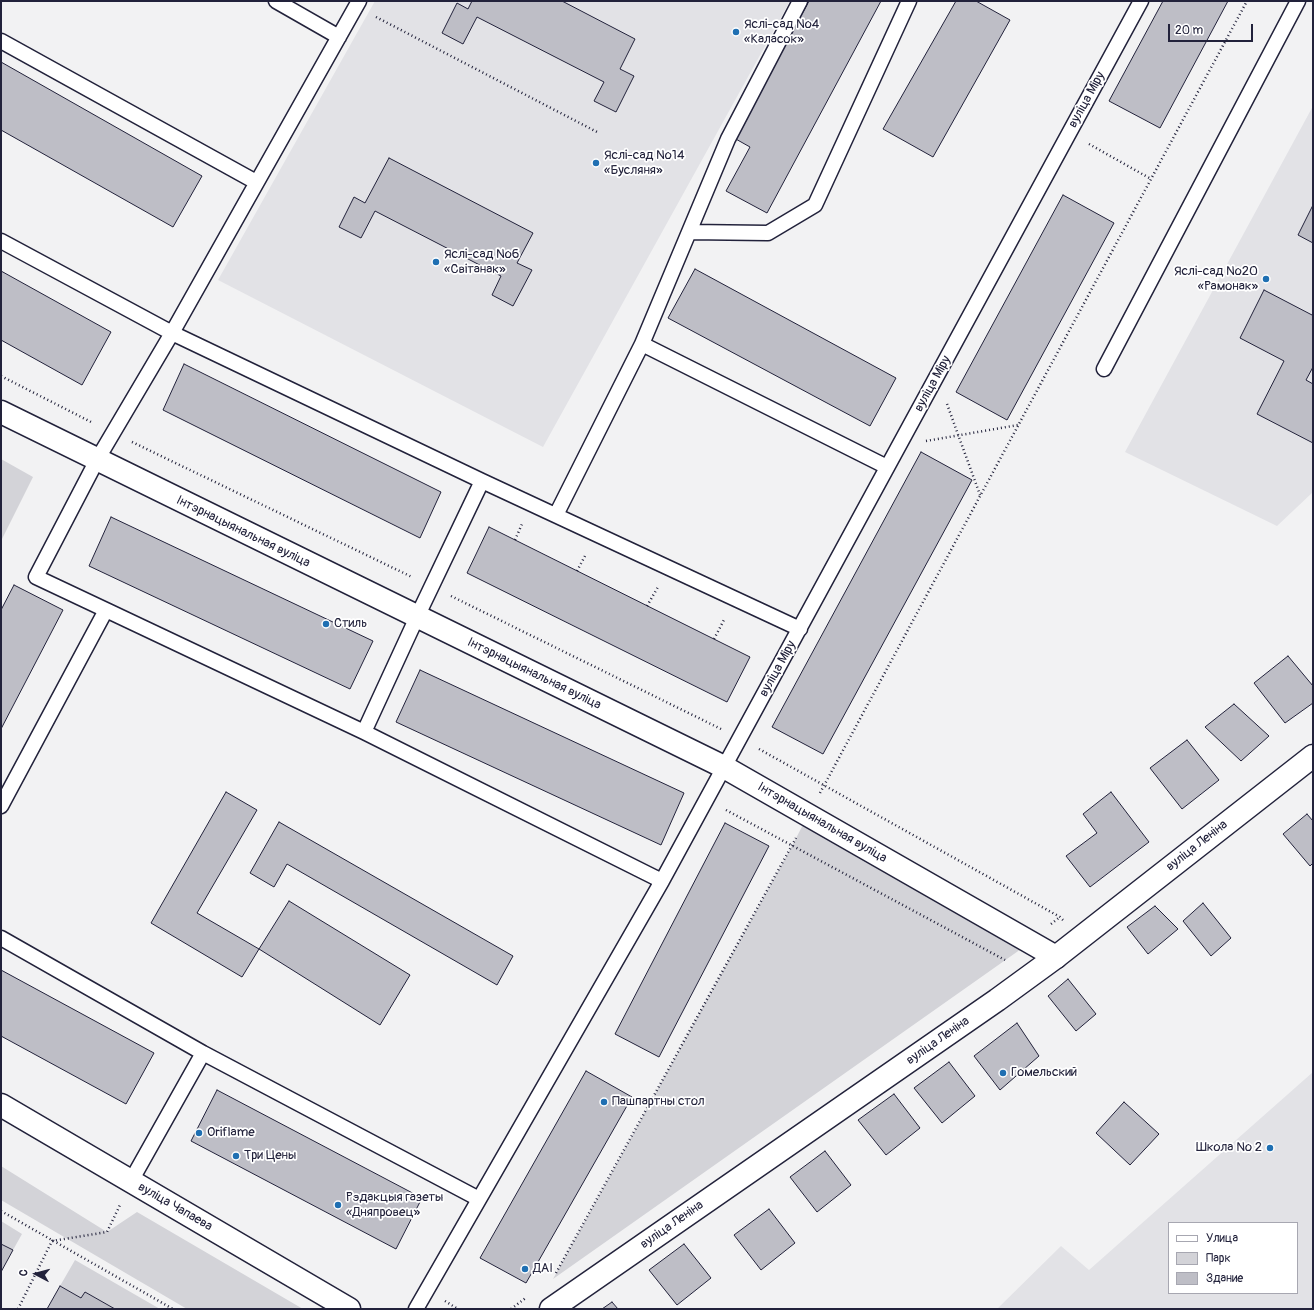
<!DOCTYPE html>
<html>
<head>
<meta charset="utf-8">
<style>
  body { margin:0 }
  #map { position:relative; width:1314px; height:1310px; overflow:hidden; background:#f2f2f3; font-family:Pangolin,sans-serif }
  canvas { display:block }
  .frame { position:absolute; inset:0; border:2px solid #22223b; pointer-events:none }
  .legend { position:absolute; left:1168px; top:1222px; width:130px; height:72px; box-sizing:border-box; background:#fff; border:1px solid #a7a7b1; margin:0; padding:5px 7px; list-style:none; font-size:12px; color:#22223b }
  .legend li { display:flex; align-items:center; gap:8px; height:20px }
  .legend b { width:20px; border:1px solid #a7a7b1 }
  .north { position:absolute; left:16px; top:1254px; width:40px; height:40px; -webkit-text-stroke:3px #fff; paint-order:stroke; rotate:276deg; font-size:11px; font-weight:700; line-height:16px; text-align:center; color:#22223b }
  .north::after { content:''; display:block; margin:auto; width:14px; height:18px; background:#22223b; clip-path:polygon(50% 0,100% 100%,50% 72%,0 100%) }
  .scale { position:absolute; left:1168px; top:24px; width:85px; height:18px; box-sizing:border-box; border:2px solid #22223b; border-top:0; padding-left:5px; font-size:12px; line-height:14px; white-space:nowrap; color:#22223b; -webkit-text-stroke:3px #fff; paint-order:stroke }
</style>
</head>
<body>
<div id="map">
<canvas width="1314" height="1310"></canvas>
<div class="frame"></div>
<ul class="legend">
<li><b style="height:5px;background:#fff"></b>Улица</li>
<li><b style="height:11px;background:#d3d3d8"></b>Парк</li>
<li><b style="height:11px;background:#bebec6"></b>Здание</li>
</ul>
<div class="north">С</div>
<div class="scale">20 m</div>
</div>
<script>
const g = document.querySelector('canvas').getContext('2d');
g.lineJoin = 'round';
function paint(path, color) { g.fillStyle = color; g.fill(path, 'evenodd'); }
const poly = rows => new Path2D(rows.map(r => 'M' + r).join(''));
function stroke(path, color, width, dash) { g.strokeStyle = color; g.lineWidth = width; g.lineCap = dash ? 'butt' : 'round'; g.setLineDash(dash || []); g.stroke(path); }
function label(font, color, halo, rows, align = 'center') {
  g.font = font + ' Pangolin,sans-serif'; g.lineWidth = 3.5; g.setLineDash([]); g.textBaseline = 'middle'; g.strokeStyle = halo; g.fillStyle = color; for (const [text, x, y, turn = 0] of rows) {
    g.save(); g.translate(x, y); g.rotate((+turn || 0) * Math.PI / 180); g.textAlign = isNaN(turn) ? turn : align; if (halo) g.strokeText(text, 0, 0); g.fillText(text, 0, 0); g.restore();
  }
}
paint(poly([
  [375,1,790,1,543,447,218,280],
  [1313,106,1313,492,1277,526,1125,452],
  [1313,1072,1313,1309,997,1309,1061,1246,1089,1270],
  [1169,1223,1297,1223,1297,1293,1169,1293]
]), '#e2e2e6');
paint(poly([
  [1,459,33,477,1,541],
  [808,815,1031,942,553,1279,792,846],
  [1,1166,107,1232,137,1212,303,1309,187,1309,1,1200],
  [1,1221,22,1234,13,1250,1,1244],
  [75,1260,160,1309,115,1309,85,1292,81,1298,60,1286]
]), '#d3d3d8');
const building = poly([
  [472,1,562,1,635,39,620,69,634,76,616,112,594,101,604,82,477,17,463,44,442,33,457,3,468,9,472,1],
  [809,1,881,1,767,213,726,191,750,147,734,138,809,1],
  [956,1,976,1,1010,20,933,157,883,129,956,1],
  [1163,1,1228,1,1160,128,1109,101,1163,1],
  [1,62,202,176,173,227,1,130,1,62],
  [389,158,533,233,517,263,532,270,513,306,492,295,501,276,375,211,361,238,339,227,354,197,365,203,389,158],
  [1063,195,1114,223,1007,420,956,392,1063,195],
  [1313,205,1313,243,1298,235,1313,205],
  [695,269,896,378,870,426,668,318,695,269],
  [1,271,111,332,82,385,1,340,1,271],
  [1264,290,1312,315,1313,314,1313,367,1306,380,1313,384,1313,443,1257,414,1284,361,1240,338,1264,290],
  [184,364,441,492,420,538,163,410,184,364],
  [921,452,972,480,823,754,772,727,921,452],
  [111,517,373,641,350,689,89,566,111,517],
  [489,527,750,657,727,702,467,573,489,527],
  [14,585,63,610,1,729,1,610,14,585],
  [1288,656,1313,686,1313,703,1285,723,1254,683,1288,656],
  [420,670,684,793,661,845,396,722,420,670],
  [1234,704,1269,736,1241,761,1205,727,1234,704],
  [1187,740,1219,780,1182,809,1150,768,1187,740],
  [226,792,257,810,197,913,259,949,242,977,151,923,226,792],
  [1111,792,1149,842,1090,887,1066,856,1097,833,1083,814,1111,792],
  [1307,814,1313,821,1313,863,1310,866,1283,834,1307,814],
  [279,822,513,956,497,985,287,864,274,887,250,873,279,822],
  [725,823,769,846,659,1057,615,1034,725,823],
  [289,901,410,975,380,1025,259,949,289,901],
  [1203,903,1231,938,1211,956,1183,921,1203,903],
  [1155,906,1178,929,1148,954,1127,927,1155,906],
  [1,970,154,1053,126,1104,1,1036,1,970],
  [1068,979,1096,1014,1076,1031,1048,996,1068,979],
  [1017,1023,1039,1056,1000,1090,974,1056,1017,1023],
  [949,1062,975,1096,942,1123,914,1088,949,1062],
  [586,1071,632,1097,526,1283,480,1258,586,1071],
  [217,1090,422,1198,396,1249,191,1141,217,1090],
  [894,1094,920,1128,886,1155,858,1120,894,1094],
  [1124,1102,1159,1134,1130,1165,1096,1133,1124,1102],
  [825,1151,851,1185,817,1212,790,1177,825,1151],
  [769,1209,795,1243,761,1270,734,1235,769,1209],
  [1,1244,13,1250,1,1272,1,1244],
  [684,1244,711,1278,677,1305,649,1270,684,1244],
  [60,1286,81,1298,85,1292,115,1309,47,1309,60,1286],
  [612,1302,618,1309,602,1309,612,1302]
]);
paint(building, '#bebec6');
stroke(building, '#22223b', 1);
const lane = poly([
  [276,1,339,37],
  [1,41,256,182],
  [689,232,768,233,815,205,909,1],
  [1,241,172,333,482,481,800,629],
  [642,344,887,467],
  [1104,369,1298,1],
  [556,515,642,344,728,139,800,1],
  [106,610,36,577,97,460,172,333,359,1],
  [364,732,417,617,482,481],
  [1,806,106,610,364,732,662,881],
  [1,938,203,1053,479,1199],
  [131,1181,203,1053],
  [416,1309,662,881,1141,1]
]);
const street = poly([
  [1,412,724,767,1056,957]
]);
const secondary = poly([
  [1,1105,349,1309],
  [551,1309,997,1000,1056,957,1313,756]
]);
stroke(lane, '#22223b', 17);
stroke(street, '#22223b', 25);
stroke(secondary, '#22223b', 25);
stroke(poly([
  [376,17,597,132],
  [1089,144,1151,179],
  [1,376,93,423],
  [947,404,980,495],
  [926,441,1018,425],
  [132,442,412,577],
  [515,540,522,524],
  [577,571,586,554],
  [451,596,721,729],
  [647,606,658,587],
  [714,639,725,618],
  [759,749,1060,917,1063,920],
  [820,793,1247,1],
  [726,810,1005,960],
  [1051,924,1060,917],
  [1,1211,173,1309],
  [556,1273,796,838],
  [445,1301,458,1309],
  [18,1309,52,1241,107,1232,120,1205],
  [511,1309,527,1297]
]), '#22223b', 2.5, [1, 3]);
stroke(lane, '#fff', 14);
stroke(street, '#fff', 22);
stroke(secondary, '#fff', 22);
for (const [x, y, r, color] of [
  [736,32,4,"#1f6fb2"],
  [596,163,4,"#1f6fb2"],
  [436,262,4,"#1f6fb2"],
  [1266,279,4,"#1f6fb2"],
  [326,624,4,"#1f6fb2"],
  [1003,1073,4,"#1f6fb2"],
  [604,1102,4,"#1f6fb2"],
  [199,1133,4,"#1f6fb2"],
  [1270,1148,4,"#1f6fb2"],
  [236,1156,4,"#1f6fb2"],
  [338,1205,4,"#1f6fb2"],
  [525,1269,4,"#1f6fb2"]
]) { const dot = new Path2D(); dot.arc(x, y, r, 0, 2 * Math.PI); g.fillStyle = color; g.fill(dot); stroke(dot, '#fff', 1.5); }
label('13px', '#22223b', '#fff', [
  ["Яслі-сад №4",744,25],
  ["«Каласок»",744,40],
  ["Яслі-сад №14",604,156],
  ["«Бусляня»",604,171],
  ["Яслі-сад №6",444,255],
  ["«Світанак»",444,270],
  ["Яслі-сад №20",1258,272,"right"],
  ["«Рамонак»",1258,287,"right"],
  ["Стиль",334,624],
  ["Гомельский",1011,1073],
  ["Пашпартны стол",612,1102],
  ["Oriflame",207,1133],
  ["Школа № 2",1262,1148,"right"],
  ["Три Цены",244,1156],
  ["Рэдакцыя газеты",346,1198],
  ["«Дняпровец»",346,1213],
  ["ДАІ",533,1269]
], 'left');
label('13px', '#22223b', '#fff', [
  ["вуліца Міру",1087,100,-61],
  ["вуліца Міру",933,384,-61],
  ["Інтэрнацыянальная вуліца",243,532,26],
  ["вуліца Міру",778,669,-61],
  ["Інтэрнацыянальная вуліца",534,674,26],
  ["Інтэрнацыянальная вуліца",822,823,30],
  ["вуліца Леніна",1197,846,-38],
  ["вуліца Леніна",938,1041,-35],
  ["вуліца Чапаева",175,1207,30],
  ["вуліца Леніна",672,1225,-35]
]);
</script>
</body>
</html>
